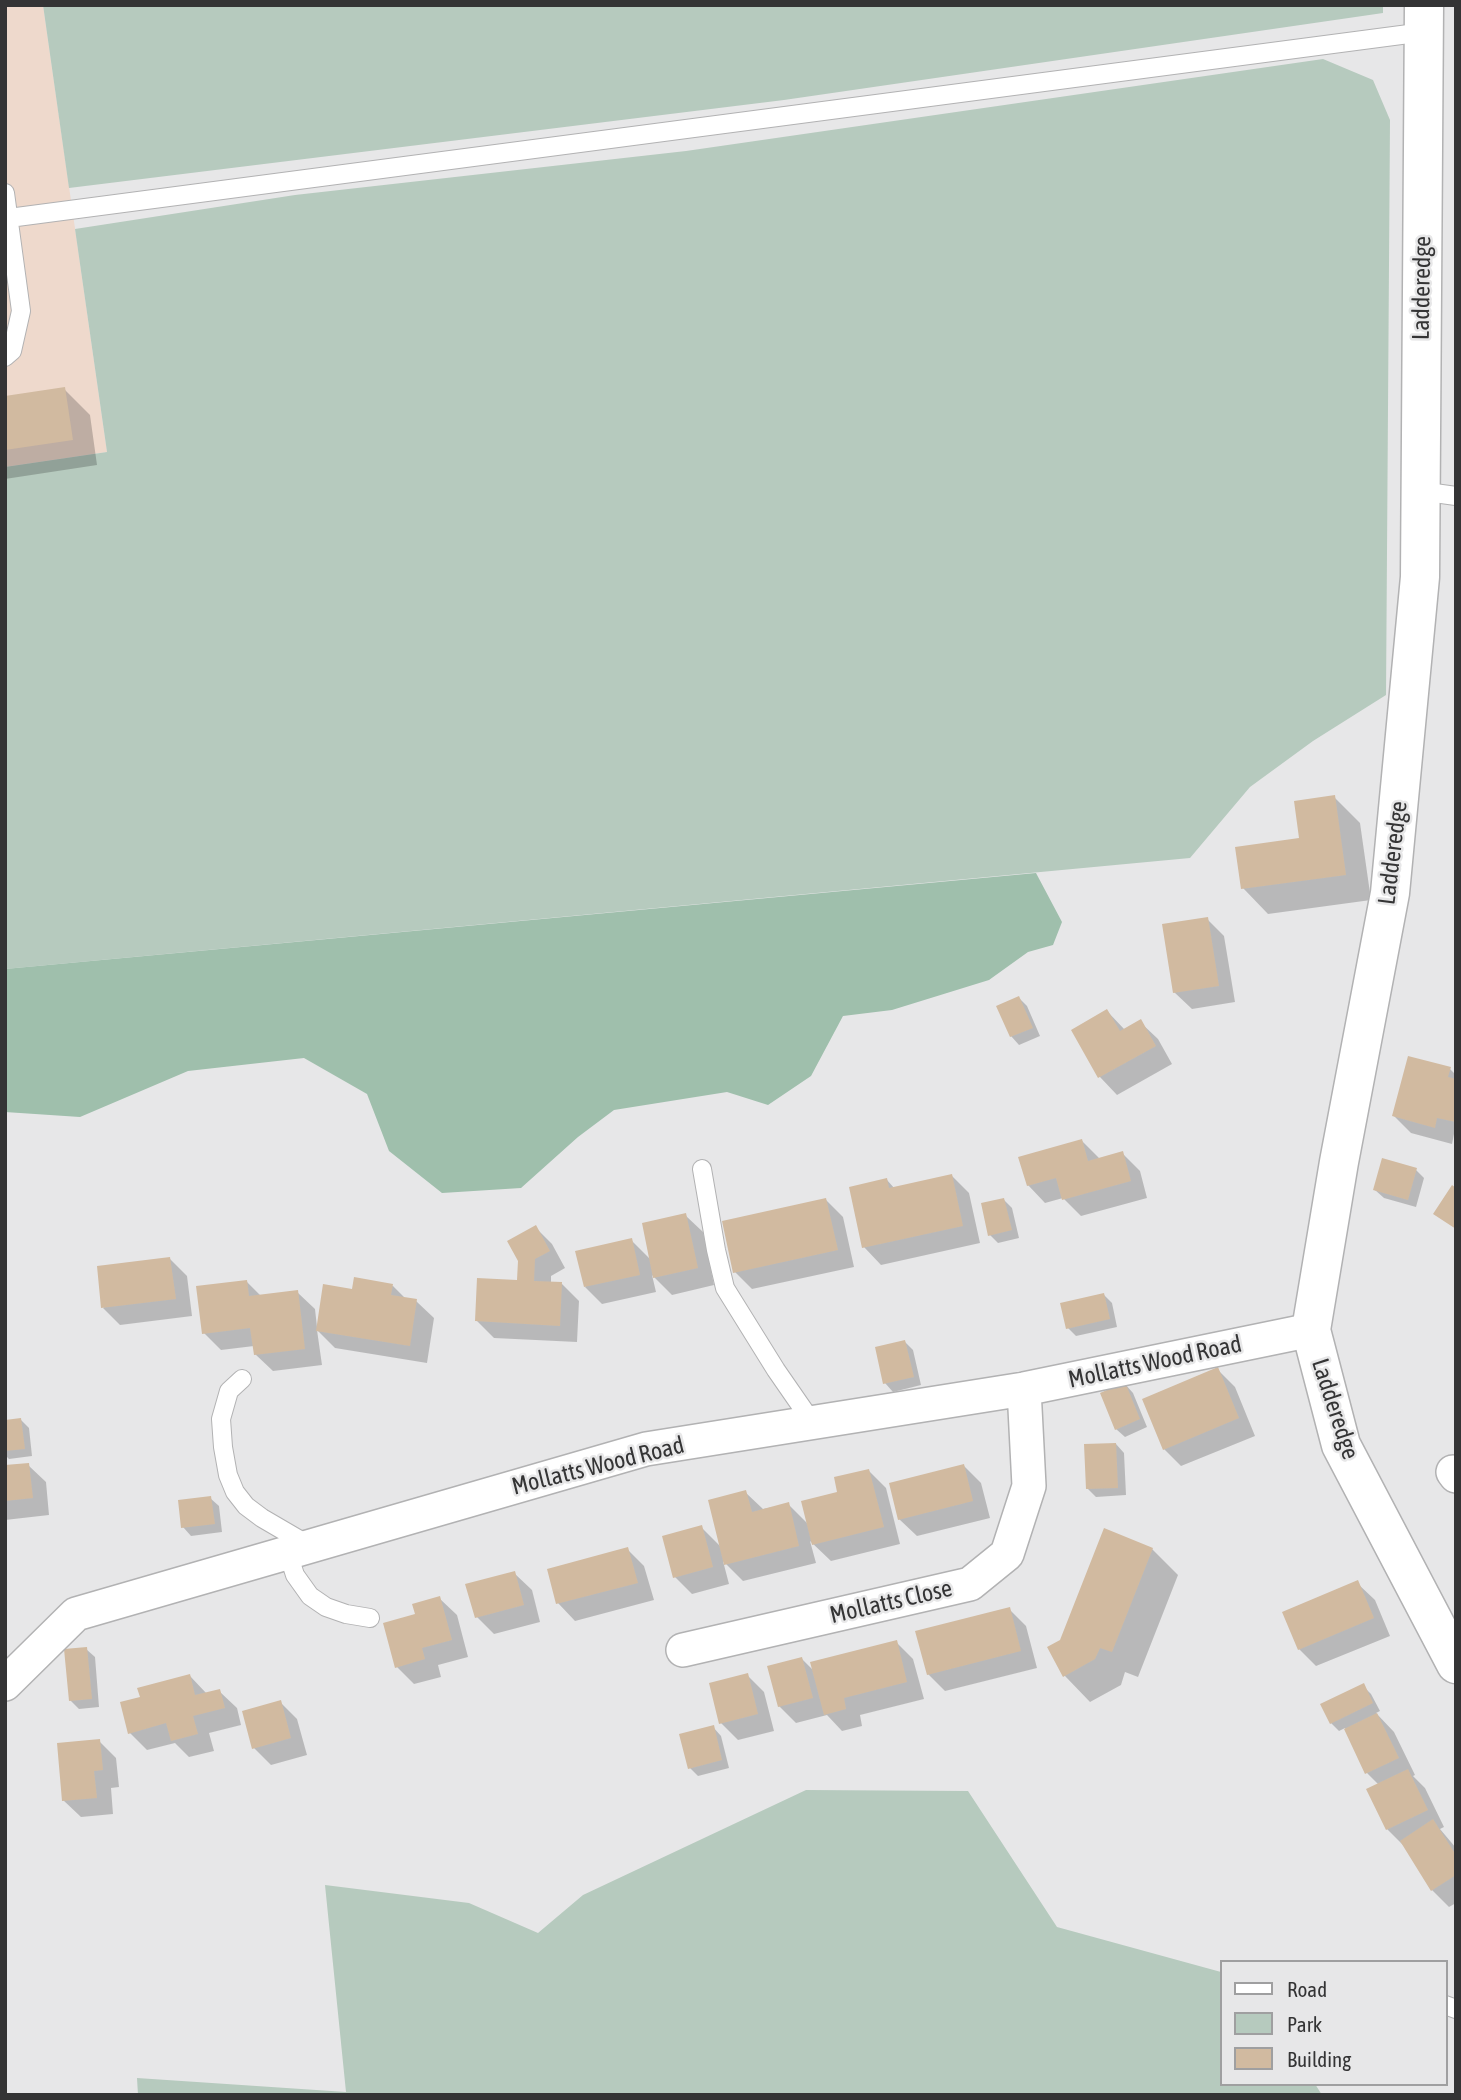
<!DOCTYPE html>
<html>
<head>
<meta charset="utf-8">
<style>
  body { margin:0 }
  #map { position:relative; width:1461px; height:2100px; overflow:hidden; background:#e7e7e8; font-family:"Asap Condensed",sans-serif }
  canvas { display:block }
  .frame { position:absolute; inset:0; border:7px solid #343435; pointer-events:none }
  .legend { position:absolute; left:1220px; top:1960px; width:228px; height:126px; box-sizing:border-box; background:#e7e7e8; border:2px solid #9f9fa0; margin:0; padding:9px 12px; list-style:none; font-size:21px; color:#343435 }
  .legend li { display:flex; align-items:center; gap:14px; height:35px }
  .legend b { width:35px; border:2px solid #9f9fa0 }
</style>
</head>
<body>
<div id="map">
<canvas width="1461" height="2100"></canvas>
<div class="frame"></div>
<ul class="legend">
<li><b style="height:9px;background:#fff"></b>Road</li>
<li><b style="height:19px;background:#b6cabe"></b>Park</li>
<li><b style="height:19px;background:#d1baa0"></b>Building</li>
</ul>
</div>
<script>
const g = document.querySelector('canvas').getContext('2d');
g.lineJoin = 'round';
function paint(path, color) { g.fillStyle = color; g.fill(path, 'evenodd'); }
const poly = rows => new Path2D(rows.map(r => 'M' + r).join(''));
function stroke(path, color, width, dash) { g.strokeStyle = color; g.lineWidth = width; g.lineCap = dash ? 'butt' : 'round'; g.setLineDash(dash || []); g.stroke(path); }
function label(font, color, halo, rows, align = 'center') {
  g.font = font + ' "Asap Condensed",sans-serif'; g.lineWidth = 5; g.setLineDash([]); g.textBaseline = 'middle'; g.strokeStyle = halo; g.fillStyle = color; for (const [text, x, y, turn = 0] of rows) {
    g.save(); g.translate(x, y); g.rotate((+turn || 0) * Math.PI / 180); g.textAlign = isNaN(turn) ? turn : align; if (halo) g.strokeText(text, 0, 0); g.fillText(text, 0, 0); g.restore();
  }
}
paint(poly([
  [5,5,43,5,107,452,5,467]
]), '#eed9cc');
paint(poly([
  [43,5,1383,5,1383,13,784,100,69,188],
  [1323,59,1373,80,1390,120,1386,695,1313,741,1250,787,1190,858,5,969,5,467,107,452,75,229,295,195,686,151],
  [806,1790,968,1791,1057,1927,1221,1972,1221,2084,1315,2084,1322,2095,138,2095,137,2078,346,2092,325,1885,469,1903,538,1933,583,1895]
]), '#b6cabe');
paint(poly([
  [1036,873,1062,922,1053,945,1028,952,989,980,892,1010,843,1016,811,1076,768,1105,727,1092,614,1110,578,1137,521,1188,442,1193,389,1151,367,1094,304,1058,188,1071,80,1117,5,1112,5,969]
]), '#9fbfac');
paint(poly([
  [64,389,90,415,97,465,5,479,5,397],
  [1334,797,1360,823,1371,900,1268,914,1243,888,1301,839],
  [1207,919,1224,936,1235,1002,1192,1009,1174,992],
  [1019,998,1027,1006,1040,1036,1019,1045,1011,1036],
  [1107,1011,1125,1030,1140,1022,1158,1039,1172,1064,1117,1095,1100,1077,1073,1030],
  [1450,1069,1456,1075,1456,1134,1454,1134,1452,1144,1411,1133,1394,1116],
  [1082,1141,1100,1159,1122,1153,1140,1171,1147,1198,1081,1216,1063,1198,1045,1203,1028,1185],
  [1416,1170,1424,1178,1416,1207,1384,1198,1375,1190],
  [952,1176,969,1193,980,1243,881,1265,864,1247,887,1180,895,1189],
  [826,1200,843,1217,854,1267,752,1289,735,1272],
  [1004,1200,1012,1208,1019,1238,998,1243,990,1235],
  [685,1215,703,1232,714,1285,672,1295,652,1275,656,1292,602,1304,585,1287,631,1240,651,1260],
  [535,1227,552,1244,565,1268,551,1276,551,1283,562,1284,579,1301,577,1342,494,1338,477,1321,519,1282],
  [169,1258,187,1276,192,1316,120,1325,103,1308],
  [247,1282,262,1297,297,1292,315,1309,317,1327,353,1291,393,1286,406,1299,416,1301,434,1318,427,1363,335,1348,317,1330,322,1365,273,1371,255,1354,254,1346,221,1350,204,1333],
  [1104,1295,1112,1303,1117,1327,1076,1336,1068,1328],
  [905,1342,913,1350,921,1385,893,1392,885,1383],
  [1217,1369,1235,1387,1255,1436,1181,1466,1164,1449],
  [1125,1384,1133,1393,1147,1427,1125,1437,1116,1429],
  [21,1420,29,1428,32,1456,9,1459,5,1455,5,1422],
  [1116,1444,1124,1453,1126,1495,1096,1497,1087,1488],
  [28,1465,46,1482,49,1515,5,1520,5,1467],
  [964,1466,981,1483,990,1518,917,1536,899,1519],
  [869,1471,886,1488,900,1544,831,1561,810,1541,816,1563,743,1581,723,1561,729,1584,692,1594,675,1577,701,1527,721,1547,745,1492,763,1509,788,1504,809,1525,840,1493],
  [210,1498,219,1506,222,1532,191,1536,183,1527],
  [627,1549,644,1566,654,1600,575,1621,558,1603],
  [1152,1549,1178,1575,1138,1677,1125,1672,1121,1685,1090,1702,1065,1676,1049,1648,1061,1641],
  [514,1573,532,1590,540,1622,494,1634,477,1617],
  [1357,1583,1375,1600,1390,1636,1316,1666,1299,1649],
  [439,1598,457,1615,468,1657,438,1665,441,1677,414,1684,397,1667,417,1615],
  [1009,1609,1026,1626,1037,1668,945,1691,928,1674],
  [896,1642,913,1659,924,1699,860,1715,862,1726,842,1731,827,1715,796,1723,779,1706,802,1659,815,1672],
  [86,1649,95,1657,99,1707,79,1709,70,1700],
  [747,1675,764,1692,774,1731,738,1740,721,1723],
  [190,1676,207,1694,219,1691,237,1708,241,1725,209,1733,214,1751,189,1757,175,1743,147,1750,130,1733,142,1699],
  [1363,1686,1371,1694,1380,1711,1376,1713,1394,1732,1415,1775,1413,1776,1425,1788,1444,1827,1440,1829,1456,1848,1456,1903,1449,1907,1432,1890,1404,1846,1387,1829,1379,1785,1367,1773,1345,1728,1339,1731,1331,1723],
  [280,1702,297,1719,307,1755,271,1765,254,1748],
  [713,1727,721,1736,729,1768,698,1776,690,1768],
  [99,1741,116,1758,119,1787,111,1788,113,1814,81,1817,63,1800]
]), '#0003');
paint(poly([
  [65,387,73,440,5,450,5,396],
  [1335,795,1346,875,1241,889,1235,847,1299,838,1294,801],
  [1208,917,1219,986,1173,993,1162,924],
  [1019,996,1033,1028,1010,1037,996,1006],
  [1107,1009,1120,1031,1141,1019,1156,1046,1098,1078,1071,1030],
  [1408,1056,1451,1067,1448,1077,1456,1079,1456,1122,1437,1118,1435,1128,1392,1116],
  [1082,1139,1088,1161,1123,1151,1131,1181,1062,1200,1056,1178,1027,1186,1018,1157],
  [1382,1158,1417,1168,1408,1200,1373,1190],
  [952,1174,963,1226,862,1248,849,1187,887,1178,889,1188],
  [1452,1185,1456,1188,1456,1229,1433,1214],
  [826,1198,838,1250,733,1273,722,1221],
  [1004,1198,1012,1230,988,1236,981,1203],
  [686,1213,698,1268,653,1278,642,1223],
  [536,1225,550,1251,535,1259,534,1281,562,1282,560,1326,475,1321,477,1278,517,1280,518,1261,507,1241],
  [632,1238,640,1275,584,1287,575,1251],
  [170,1257,176,1299,101,1308,97,1266],
  [354,1277,393,1284,391,1295,417,1299,410,1346,316,1331,323,1284,352,1289],
  [247,1280,249,1296,298,1290,305,1349,254,1355,250,1328,202,1334,196,1286],
  [1104,1293,1110,1319,1066,1329,1060,1303],
  [905,1340,914,1377,883,1384,875,1347],
  [1218,1367,1239,1418,1163,1450,1142,1399],
  [1125,1382,1140,1419,1115,1430,1100,1393],
  [21,1418,25,1449,5,1451,5,1420],
  [1116,1443,1118,1488,1086,1489,1084,1444],
  [29,1463,33,1498,5,1501,5,1465],
  [964,1464,973,1501,898,1520,889,1483],
  [869,1469,884,1527,812,1545,801,1501,837,1492,834,1477],
  [746,1490,752,1512,789,1502,799,1546,724,1565,708,1500],
  [211,1496,215,1524,181,1528,178,1500],
  [702,1525,713,1567,673,1578,662,1536],
  [1104,1528,1153,1548,1112,1652,1100,1648,1095,1659,1063,1677,1047,1647,1060,1640],
  [628,1547,638,1583,556,1604,547,1569],
  [515,1571,524,1605,475,1618,465,1584],
  [1358,1580,1374,1618,1298,1650,1282,1612],
  [440,1596,452,1640,422,1648,425,1659,395,1668,383,1623,415,1614,412,1604],
  [1010,1607,1021,1651,927,1675,915,1631],
  [897,1640,907,1682,844,1698,846,1709,824,1715,810,1662],
  [87,1647,92,1699,69,1701,64,1649],
  [802,1657,813,1698,778,1707,767,1666],
  [748,1673,758,1714,719,1724,709,1683],
  [190,1674,195,1695,220,1689,225,1708,193,1716,198,1734,171,1741,166,1723,128,1734,120,1702,140,1697,137,1688],
  [1364,1683,1373,1703,1330,1724,1320,1704],
  [281,1700,291,1738,252,1749,242,1711],
  [1377,1713,1399,1758,1365,1774,1344,1729],
  [714,1725,722,1760,688,1769,679,1734],
  [100,1739,103,1770,94,1771,97,1798,62,1801,57,1743],
  [1408,1769,1428,1810,1386,1830,1366,1789],
  [1433,1819,1456,1855,1456,1875,1431,1891,1400,1841]
]), '#d1baa0');
const service = poly([
  [5,193,21,311,12,351,5,357],
  [9,218,1424,32],
  [1420,491,1456,496],
  [702,1169,716,1250,725,1288,776,1370,812,1422],
  [242,1379,229,1391,221,1419,223,1447,228,1475,235,1492,246,1506,262,1518,310,1546],
  [288,1553,295,1575,310,1596,326,1607,346,1614,370,1618],
  [1445,2005,1456,2009]
]);
const minor = poly([
  [1453,1472,1456,1476],
  [683,1650,970,1584,1007,1554,1029,1486,1024,1389],
  [5,1684,76,1614,646,1449,1024,1389,1311,1330]
]);
const trunk = poly([
  [1424,5,1420,577,1390,893,1339,1162,1311,1330,1341,1445,1456,1664]
]);
stroke(service, '#b2b2b3', 20);
stroke(minor, '#b2b2b3', 36);
stroke(trunk, '#b2b2b3', 41);
stroke(service, '#fff', 18);
stroke(minor, '#fff', 33);
stroke(trunk, '#fff', 38);
label('24px', '#343435', '#e7e7e8', [
  ["Ladderedge",1422,288,-89],
  ["Ladderedge",1393,853,-83],
  ["Mollatts Wood Road",1155,1362,-12],
  ["Ladderedge",1335,1409,72],
  ["Mollatts Wood Road",598,1466,-14],
  ["Mollatts Close",891,1602,-13]
]);
</script>
</body>
</html>
